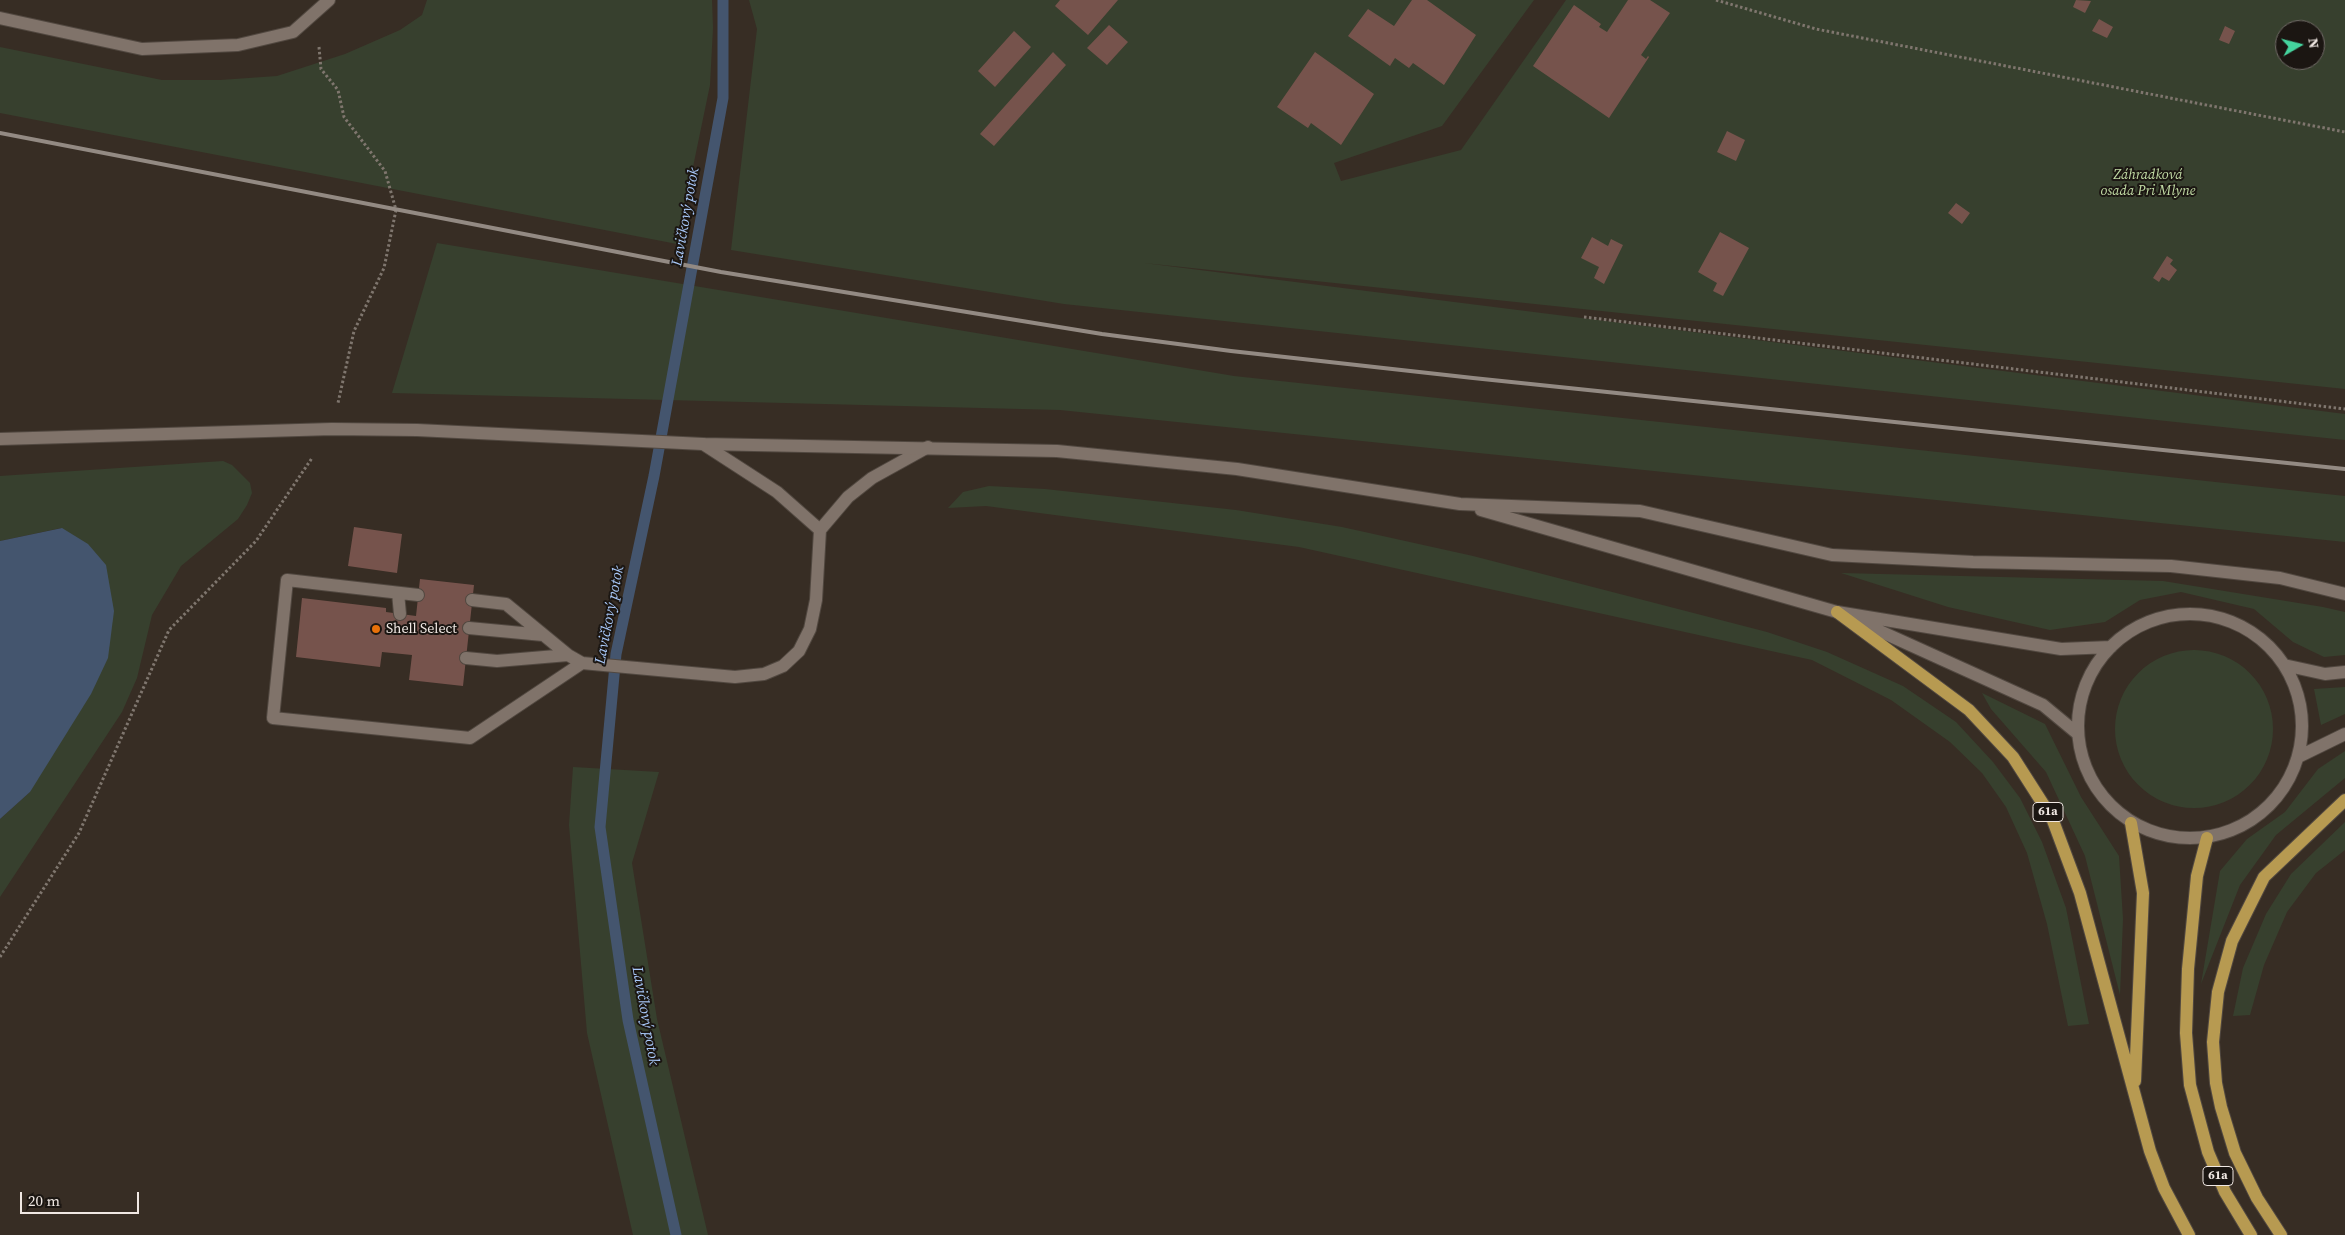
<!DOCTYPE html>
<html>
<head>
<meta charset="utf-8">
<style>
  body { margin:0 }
  #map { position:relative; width:2345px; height:1235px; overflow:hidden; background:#372d24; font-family:"Source Serif 4",serif }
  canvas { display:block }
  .north { position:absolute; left:2275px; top:20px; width:50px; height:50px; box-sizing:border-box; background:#1b1612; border:1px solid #706a66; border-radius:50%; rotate:82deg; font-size:14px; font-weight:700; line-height:20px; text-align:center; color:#f0e8e3 }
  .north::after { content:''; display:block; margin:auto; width:18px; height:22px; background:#45d49e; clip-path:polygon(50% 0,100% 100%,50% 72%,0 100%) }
  .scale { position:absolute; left:20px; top:1192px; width:119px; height:22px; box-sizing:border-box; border:2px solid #f0e8e3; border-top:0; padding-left:6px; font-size:15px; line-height:18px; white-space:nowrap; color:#f0e8e3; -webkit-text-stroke:4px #1b1612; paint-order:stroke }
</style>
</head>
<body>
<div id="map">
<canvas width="2345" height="1235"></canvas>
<div class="north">N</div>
<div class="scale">20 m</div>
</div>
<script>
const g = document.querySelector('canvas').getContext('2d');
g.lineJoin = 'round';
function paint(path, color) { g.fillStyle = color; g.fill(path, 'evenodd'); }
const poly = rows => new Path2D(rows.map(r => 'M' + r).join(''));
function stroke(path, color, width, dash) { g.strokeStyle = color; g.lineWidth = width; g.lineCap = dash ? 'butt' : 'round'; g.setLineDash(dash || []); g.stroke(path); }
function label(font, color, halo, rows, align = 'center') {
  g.font = font + ' "Source Serif 4",serif'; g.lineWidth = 4; g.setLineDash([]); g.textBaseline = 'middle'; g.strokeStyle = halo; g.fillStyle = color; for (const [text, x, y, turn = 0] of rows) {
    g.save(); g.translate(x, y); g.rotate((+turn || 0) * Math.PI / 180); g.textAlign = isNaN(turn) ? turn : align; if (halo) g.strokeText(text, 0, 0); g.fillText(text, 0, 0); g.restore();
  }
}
paint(poly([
  [427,0,712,0,713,28,710,85,677,244,0,113,0,47,162,80,220,80,277,76,345,54,400,30,422,15],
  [749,0,1534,0,1442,126,1334,163,1341,181,1461,150,1566,0,2345,0,2345,389,1144,263,2345,414,2345,440,1064,304,731,250,757,29],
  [2285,30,2315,30,2315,60,2285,60],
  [437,243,1234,376,2345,496,2345,542,1060,410,392,393],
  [223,461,232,465,250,483,252,493,247,505,238,519,181,566,152,615,137,678,122,712,0,897,0,819,30,792,61,528,0,541,0,476],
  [989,486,1045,489,1236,510,1342,527,1473,556,1767,632,1827,652,1903,686,1956,722,1993,762,2020,798,2042,842,2066,908,2089,1024,2068,1026,2047,924,2027,853,2006,807,1982,773,1950,742,1891,700,1812,660,1299,547,986,506,948,508,963,492],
  [1841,573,2163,581,2323,607,2345,612,2345,655,2324,657,2293,642,2254,609,2181,592,2140,600,2105,622,2050,630,1948,607],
  '2115 729a79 79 0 1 1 158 0a79 79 0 1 1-158 0Z',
  [2345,687,2345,714,2321,725,2314,689],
  [1982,693,2045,724,2081,797,2119,856,2123,919,2120,995,2085,856,2046,772,1991,709],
  [2345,751,2345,778,2276,835,2240,885,2201,984,2220,871,2247,839,2285,812,2318,769],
  [573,767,659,772,632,863,657,1019,708,1235,633,1235,587,1033,569,825],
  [2345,822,2345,850,2316,873,2287,912,2264,965,2250,1015,2233,1016,2243,968,2266,914,2291,874]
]), '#37402e');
paint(poly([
  [62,528,88,544,106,565,114,611,108,658,91,694,30,792,0,819,0,541]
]), '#44556e');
stroke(poly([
  [676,1235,628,1020,600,827,616,654,654,476,723,98,723,0]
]), '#44556e', 11);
paint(poly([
  [1060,0,1118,0,1088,35,1055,6],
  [1412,0,1427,0,1476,35,1444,85,1413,63,1409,68,1395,58,1390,66,1348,36,1368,9,1394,26],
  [1628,0,1650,0,1670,13,1641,55,1646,59,1648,56,1649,57,1609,118,1533,66,1574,5,1601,24,1599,27,1607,32],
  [2076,0,2091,1,2085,13,2073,7],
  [2099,19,2113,27,2107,38,2092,31],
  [1109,25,1128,42,1107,65,1087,48],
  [2225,26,2235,31,2229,44,2219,40],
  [1014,31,1031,47,995,87,978,71],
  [1053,52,1066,65,994,146,980,134],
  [1315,52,1374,94,1341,145,1311,123,1308,128,1277,107],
  [1727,131,1745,140,1736,161,1717,152],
  [1956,203,1970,213,1962,224,1948,213],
  [1720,232,1749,248,1723,296,1713,291,1717,283,1698,272],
  [1592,237,1608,246,1611,239,1623,245,1604,284,1594,278,1599,267,1581,258],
  [2167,256,2173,260,2170,264,2177,270,2169,281,2162,277,2159,282,2153,278],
  [354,527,402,534,397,573,348,566],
  [420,579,474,585,463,686,409,680,412,655,382,652,380,667,296,657,302,598,386,608,386,612,416,616]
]), '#76534c');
const lane = poly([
  [703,444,777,492,820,530],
  [398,593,400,614],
  [418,595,287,580,273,718,470,738,582,663,568,655,506,604,472,600],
  [469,628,543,635],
  [466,658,497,661,568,655],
  [582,663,735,677,764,674,783,666,799,651,810,629,816,600,820,530,848,497,872,478,928,447]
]);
const secondary = poly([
  [0,18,142,49,238,45,293,32,329,0],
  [0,439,332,429,417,430,703,444,1057,451,1237,469,1460,504,1640,511,1832,555,1973,562,2171,566,2280,578,2345,594],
  [1481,510,1837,612,2061,649,2111,647],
  '2078 726a112 112 0 1 1 224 0a112 112 0 1 1-224 0Z',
  [1853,619,2043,705,2078,734],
  [2284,665,2325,674,2345,672],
  [2298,757,2345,734]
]);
const primary = poly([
  [1837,612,1969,710,2013,757,2052,818,2080,893,2150,1151,2164,1188,2189,1235],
  [2131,823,2143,893,2135,1081],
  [2207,838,2197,876,2188,969,2186,1033,2190,1085,2208,1152,2225,1192,2251,1235],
  [2281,1235,2257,1198,2235,1153,2221,1107,2216,1083,2213,1042,2218,992,2232,941,2264,877,2345,800]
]);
stroke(lane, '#514840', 14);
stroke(secondary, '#514840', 14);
stroke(primary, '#514840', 14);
stroke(poly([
  [1716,0,1816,29,2345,132],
  [319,47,321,69,338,90,344,117,385,171,396,210,384,268,354,331,338,403],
  [1584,317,2345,409],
  [0,957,79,833,169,630,256,541,312,458]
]), '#7f766e', 3, [2.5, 2.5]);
stroke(lane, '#80736a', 12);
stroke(secondary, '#80736a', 12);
stroke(primary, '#b79a51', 12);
stroke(poly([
  [0,133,721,272,1102,334,1231,351,1473,378,2345,469]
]), '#938a83', 4);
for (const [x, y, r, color] of [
  [376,629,5,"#e8710a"]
]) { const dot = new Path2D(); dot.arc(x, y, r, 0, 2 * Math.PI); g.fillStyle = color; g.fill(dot); stroke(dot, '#1b1612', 2); }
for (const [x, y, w] of [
  [2048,812,30],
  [2218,1176,30]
]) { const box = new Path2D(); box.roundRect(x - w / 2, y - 9.5, w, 19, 4); g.fillStyle = '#1b1612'; g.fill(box); stroke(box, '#f0e8e3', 1); }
label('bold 12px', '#f0e8e3', null, [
  ["61a",2048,812],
  ["61a",2218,1176]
]);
label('italic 14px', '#c0daa4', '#1b1612', [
  ["Záhradková",2148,175],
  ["osada Pri Mlyne",2148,191]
]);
label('14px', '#f0e8e3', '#1b1612', [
  ["Shell Select",386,629]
], 'left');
label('italic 15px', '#a9c9fa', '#1b1612', [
  ["Lavičkový potok",686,217,-80],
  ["Lavičkový potok",610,615,-79],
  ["Lavičkový potok",645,1016,80]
]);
</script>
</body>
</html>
